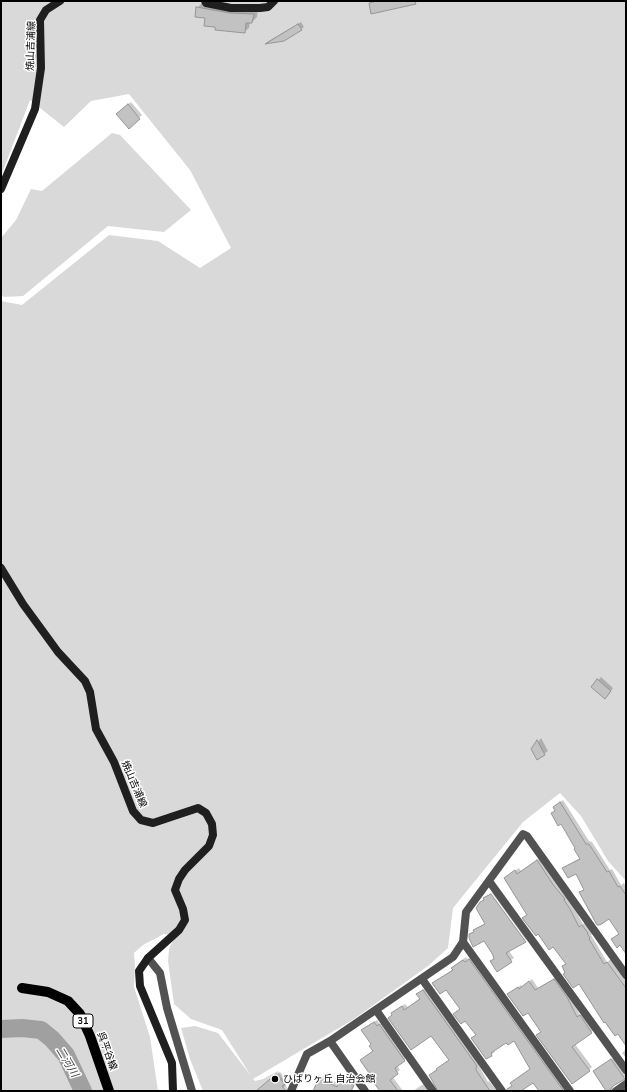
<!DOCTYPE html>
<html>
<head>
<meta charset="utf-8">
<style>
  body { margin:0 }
  #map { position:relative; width:627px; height:1092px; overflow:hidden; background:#fff; font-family:Mulish,sans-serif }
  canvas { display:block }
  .frame { position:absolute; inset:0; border:2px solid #000; pointer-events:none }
</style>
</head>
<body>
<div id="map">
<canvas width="627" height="1092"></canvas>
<div class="frame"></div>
</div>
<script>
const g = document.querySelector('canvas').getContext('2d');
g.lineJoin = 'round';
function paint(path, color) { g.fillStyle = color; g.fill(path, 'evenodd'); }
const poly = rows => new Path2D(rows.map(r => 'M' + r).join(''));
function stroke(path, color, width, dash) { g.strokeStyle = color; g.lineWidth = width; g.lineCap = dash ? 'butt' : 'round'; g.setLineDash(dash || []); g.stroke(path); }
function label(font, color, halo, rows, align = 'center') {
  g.font = font + ' Mulish,"Noto Sans JP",sans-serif'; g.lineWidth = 3; g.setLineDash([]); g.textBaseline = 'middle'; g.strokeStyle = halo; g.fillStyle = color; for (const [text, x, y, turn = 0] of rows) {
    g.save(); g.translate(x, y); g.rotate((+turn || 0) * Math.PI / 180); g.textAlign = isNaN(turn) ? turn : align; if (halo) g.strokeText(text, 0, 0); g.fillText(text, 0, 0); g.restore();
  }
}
paint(poly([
  [1,1,626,1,626,881,608,861,581,816,560,793,523,822,453,908,448,948,428,966,354,1019,253,1079,255,1081,263,1079,278,1071,288,1089,287,1091,203,1091,190,1059,181,1028,195,1026,218,1033,251,1076,222,1030,191,1019,174,1004,168,961,169,949,175,936,164,934,143,945,134,953,135,966,134,987,150,1037,158,1091,1,1091,1,301,22,305,109,235,158,241,200,268,231,248,190,170,129,94,91,101,64,127,30,100,1,176],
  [112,133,120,135,191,210,164,232,108,226,23,296,4,297,1,294,1,238,16,220,31,189,42,191]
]), '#d9d9d9');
paint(poly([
  [202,3,258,9,257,17,252,22,250,22,249,28,244,32,216,26,197,8],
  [301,22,304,27,284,40,267,42],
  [131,102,142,115,129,127,120,111],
  [601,677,613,688,608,695,592,687],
  [541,738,548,751,538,758,533,749],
  [563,800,589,841,592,842,610,870,612,869,621,885,624,883,626,887,626,953,615,937,620,933,609,918,580,893,585,889,576,873,563,868,580,858,576,848,561,823,552,813,556,810,554,807],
  [540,858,573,906,583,924,586,922,592,934,591,935,607,962,611,959,626,979,626,1044,580,982,566,972,563,967,566,963,553,946,524,918,528,914,509,875,519,868,521,871],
  [495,891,528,938,526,940,492,893],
  [490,894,525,941,509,951,514,958,497,970,495,958,484,940,470,935,477,928,486,923,481,902],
  [466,957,468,960,472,957,568,1091,540,1091,533,1082,519,1091,514,1091,531,1069,514,1040,506,1041,493,1050,495,1052,486,1058,476,1035,461,1009,446,989,436,981,454,969,452,968,455,965],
  [557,977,569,995,580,1015,583,1013,594,1030,575,1044,592,1067,589,1070,538,1035,541,1031,528,1012,508,994,521,985,523,987,532,979,538,988],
  [426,987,478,1064,488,1082,489,1081,497,1091,439,1091,433,1072,450,1059,431,1034,392,1013,405,1004,408,1007,420,998,418,994],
  [377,1020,380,1024,383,1022,408,1057,397,1065,400,1070,392,1076,403,1091,381,1091,368,1074,370,1072,361,1060,374,1051,366,1027],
  [626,1049,626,1058,622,1053],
  [615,1057,626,1073,626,1076,615,1084,613,1087,614,1091,608,1091,594,1071],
  [280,1072,287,1080,284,1083,286,1085,280,1091,259,1091],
  [323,1076,340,1084,345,1076,356,1081,352,1091,314,1091],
  [425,1083,432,1091,413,1091]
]), '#0003');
stroke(poly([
  [1,1029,22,1028,41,1030,52,1039,66,1055,83,1091]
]), '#a0a0a0', 18);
const building = poly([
  [377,1,415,1,416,4,371,14,369,3,377,1],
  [196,7,230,13,254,14,252,23,246,23,245,33,215,30,215,27,204,26,205,18,195,17,196,7],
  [298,24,302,30,284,41,265,44,298,24],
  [128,104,140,119,129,129,116,114,128,104],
  [597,679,611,691,605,699,591,687,597,679],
  [537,740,545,755,537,760,531,749,537,740],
  [560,802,586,844,589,844,607,872,609,871,618,887,620,886,626,895,626,954,620,945,617,948,611,939,619,934,609,919,600,925,597,925,579,892,584,890,576,874,568,878,562,868,580,859,574,849,575,848,561,824,558,826,551,813,555,811,553,807,560,802],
  [537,860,554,886,565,899,564,900,570,909,579,927,582,925,588,933,587,933,590,938,589,939,604,964,607,962,626,988,626,1046,618,1034,615,1036,605,1022,604,1023,579,984,573,988,563,974,565,973,562,966,566,964,553,947,549,950,538,934,536,936,522,918,527,915,504,878,515,870,517,874,537,860],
  [491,894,526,942,506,953,512,962,497,972,490,961,494,959,493,955,484,941,473,947,469,938,469,934,474,932,473,930,485,924,476,908,480,902,484,900,483,898,491,894],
  [469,959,563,1090,561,1091,539,1091,533,1083,521,1091,507,1091,507,1089,512,1086,510,1083,530,1069,514,1041,508,1045,506,1043,491,1053,492,1056,486,1059,471,1038,476,1035,465,1021,461,1024,453,1014,460,1009,446,990,440,994,432,983,453,970,451,968,463,960,465,962,469,959],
  [554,979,567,997,577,1017,580,1015,592,1033,572,1047,590,1071,572,1084,536,1035,541,1032,528,1013,523,1016,507,994,518,987,519,989,529,981,535,990,554,979],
  [423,990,477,1066,476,1067,476,1070,490,1091,438,1091,429,1075,437,1070,436,1069,449,1060,431,1036,411,1050,388,1018,392,1015,391,1013,402,1006,404,1010,420,999,416,994,423,990],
  [374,1022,377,1026,379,1024,405,1061,395,1068,398,1074,390,1080,398,1091,380,1091,367,1074,369,1073,360,1060,373,1051,369,1046,371,1044,361,1030,374,1022],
  [611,1059,625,1079,613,1086,609,1091,606,1091,593,1071,611,1059],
  [276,1074,285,1084,282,1086,286,1091,256,1091,276,1074],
  [319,1078,337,1087,341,1078,354,1085,351,1091,313,1091,319,1078]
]);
paint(building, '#c2c2c2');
stroke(building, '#969696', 1);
stroke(poly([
  [1,985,22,988]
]), '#d9d9d9', 10, [10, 5]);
const primary = poly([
  [22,988,48,992,68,1001,80,1014,90,1036,109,1091]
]);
stroke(primary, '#dbdbdb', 12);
stroke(poly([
  [489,881,626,1070],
  [148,958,160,973,167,1008,192,1091],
  [422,979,502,1091],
  [376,1010,433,1091],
  [330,1041,365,1091],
  [291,1091,307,1054,330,1041,453,957,463,942],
  [570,1091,463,942,466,912,523,834,527,836,626,975],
  [616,1091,626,1084]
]), '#525252', 8);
stroke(poly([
  [205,1,206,3,231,8,260,8,268,7,274,1],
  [1,189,35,109,41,68,40,20,46,10,60,1],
  [1,568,23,604,58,652,85,681,90,692,96,729,114,762,133,811,141,820,153,823,198,808,206,813,212,824,213,835,209,846,185,870,179,879,175,890,183,909,185,920,179,930,148,958,139,971,140,986,172,1063,173,1091]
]), '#1f1f1f', 8);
stroke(primary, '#000', 10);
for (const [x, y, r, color] of [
  [275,1079,4,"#000"]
]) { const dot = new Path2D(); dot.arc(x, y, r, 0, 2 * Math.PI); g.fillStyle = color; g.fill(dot); stroke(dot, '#fff', 1.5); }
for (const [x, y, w] of [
  [83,1021,20]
]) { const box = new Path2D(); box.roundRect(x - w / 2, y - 7, w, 14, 3); g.fillStyle = '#fff'; g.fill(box); stroke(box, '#000', 1); }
label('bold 9px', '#000', null, [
  ["31",83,1021]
]);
label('10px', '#000', '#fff', [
  ["焼山吉浦線",31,46,-88],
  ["焼山吉浦線",134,784,67],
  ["呉平谷線",107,1051,70]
]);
label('10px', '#000', '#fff', [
  ["ひばりヶ丘 自治会館",283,1079]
], 'left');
label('italic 11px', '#414141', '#fff', [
  ["二河川",67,1062,59]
]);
</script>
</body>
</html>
